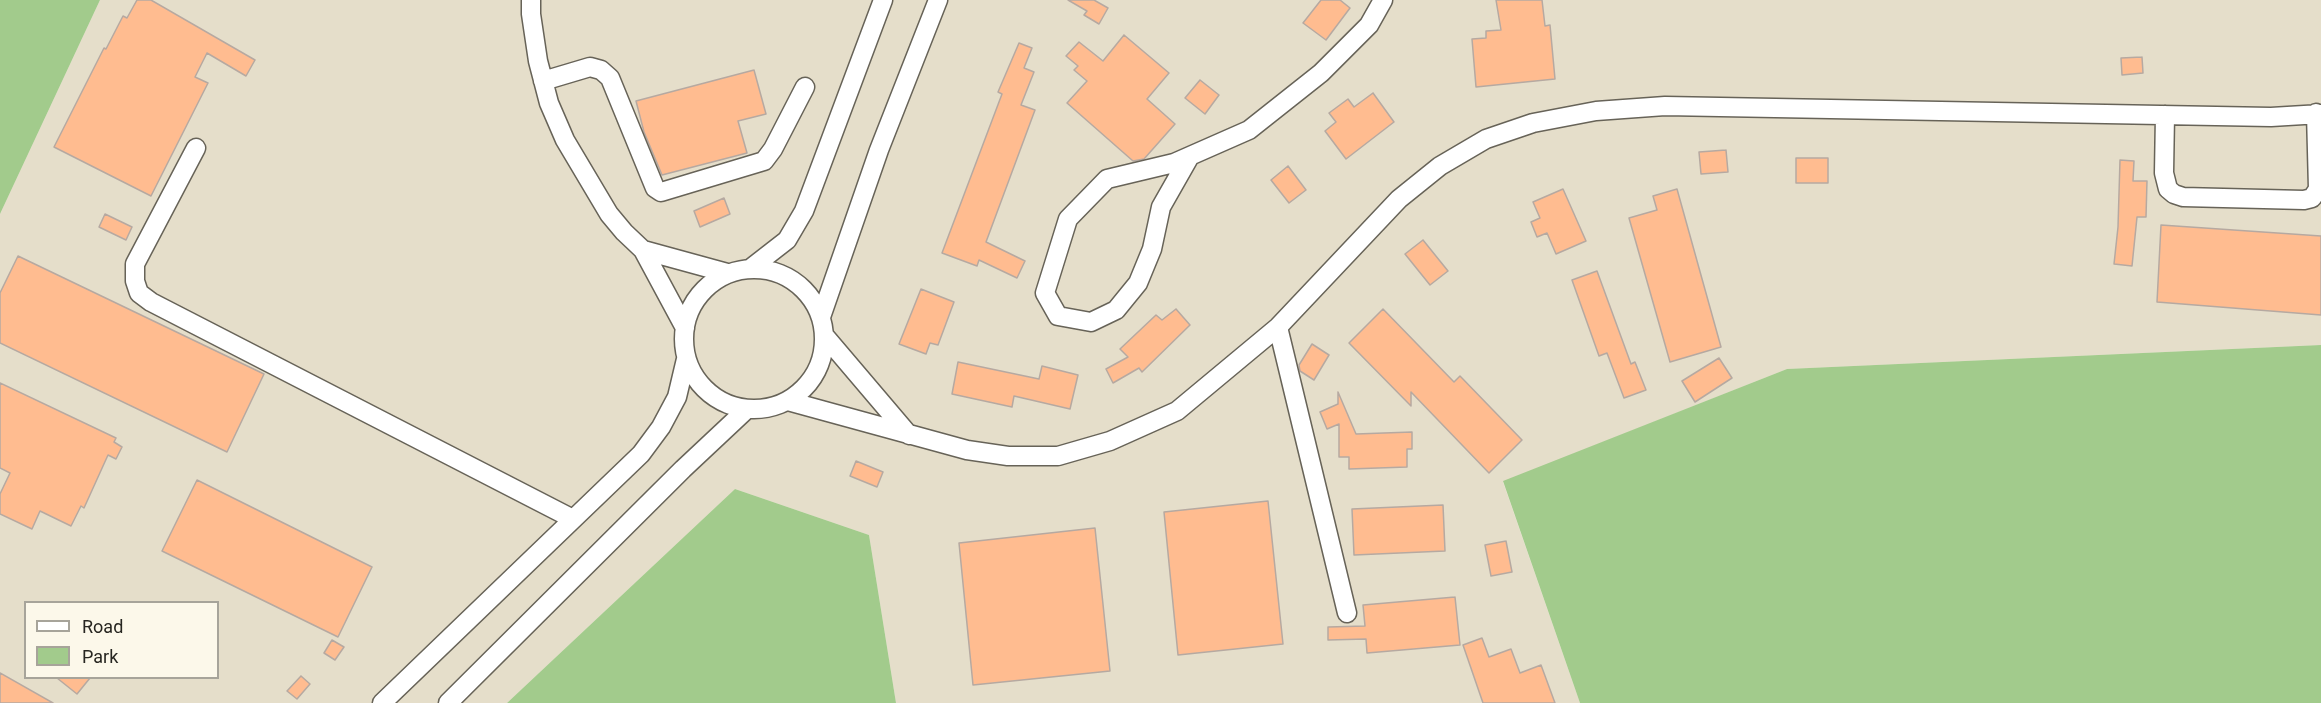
<!DOCTYPE html>
<html>
<head>
<meta charset="utf-8">
<style>
  body { margin:0 }
  #map { position:relative; width:2321px; height:703px; overflow:hidden; background:#efeadd; font-family:Roboto,sans-serif }
  canvas { display:block }
  .legend { position:absolute; left:24px; top:601px; width:195px; height:78px; box-sizing:border-box; background:#fcf8ea; border:2px solid #a7a49a; margin:0; padding:8px 10px; list-style:none; font-size:18px; color:#272621 }
  .legend li { display:flex; align-items:center; gap:12px; height:30px }
  .legend b { width:30px; border:2px solid #a7a49a }
</style>
</head>
<body>
<div id="map">
<canvas width="2321" height="703"></canvas>
<ul class="legend">
<li><b style="height:8px;background:#fff"></b>Road</li>
<li><b style="height:16px;background:#a2cb8c"></b>Park</li>
</ul>
</div>
<script>
const g = document.querySelector('canvas').getContext('2d');
g.lineJoin = 'round';
function paint(path, color) { g.fillStyle = color; g.fill(path, 'evenodd'); }
const poly = rows => new Path2D(rows.map(r => 'M' + r).join(''));
function stroke(path, color, width, dash) { g.strokeStyle = color; g.lineWidth = width; g.lineCap = dash ? 'butt' : 'round'; g.setLineDash(dash || []); g.stroke(path); }
paint(poly([
  [100,0,2321,0,2321,345,1787,369,1503,482,1580,703,896,703,869,535,735,489,507,703,0,703,0,214],
  [26,602,218,602,218,678,26,678]
]), '#e5deca');
paint(poly([
  [0,0,100,0,0,214],
  [2321,345,2321,703,1580,703,1503,481,1787,369],
  [735,489,869,535,896,703,507,703]
]), '#a2cb8c');
const building = poly([
  [137,0,151,0,255,60,246,76,207,53,195,77,208,83,151,196,54,147,104,48,106,49,123,16,127,18,137,0],
  [1068,0,1094,0,1108,8,1099,24,1084,15,1087,11,1068,0],
  [1321,0,1340,0,1350,8,1326,40,1303,23,1321,0],
  [1496,0,1542,0,1545,26,1550,25,1555,79,1476,87,1472,39,1486,38,1486,31,1501,30,1496,0],
  [1124,35,1169,73,1147,99,1175,124,1144,159,1133,161,1067,103,1087,81,1074,70,1078,66,1066,56,1079,42,1103,61,1124,35],
  [1019,43,1032,48,1024,68,1034,72,1021,105,1035,110,986,242,1025,261,1017,278,979,260,977,266,942,253,1002,94,998,92,1019,43],
  [2142,57,2143,73,2122,75,2121,58,2142,57],
  [754,70,766,114,738,121,747,153,662,175,644,132,636,101,754,70],
  [1200,80,1219,95,1205,114,1185,98,1200,80],
  [1373,93,1394,122,1346,159,1325,131,1336,122,1329,113,1348,99,1354,107,1373,93],
  [1726,150,1728,172,1701,174,1699,152,1726,150],
  [1796,158,1828,158,1828,183,1796,183,1796,158],
  [2120,160,2134,161,2133,181,2147,181,2146,217,2137,217,2132,266,2114,264,2118,227,2120,160],
  [1288,166,1306,190,1289,203,1271,180,1288,166],
  [1563,189,1586,241,1556,254,1547,233,1537,237,1531,222,1540,218,1533,202,1563,189],
  [1677,189,1721,347,1670,362,1629,218,1657,210,1653,196,1677,189],
  [724,198,730,214,700,227,694,211,724,198],
  [105,214,132,227,126,240,99,227,105,214],
  [2161,225,2321,236,2321,315,2157,302,2161,225],
  [1423,240,1448,271,1430,285,1405,254,1423,240],
  [18,256,264,374,227,452,0,343,0,293,18,256],
  [1597,271,1631,364,1635,362,1646,390,1624,398,1607,353,1599,356,1572,280,1597,271],
  [921,289,954,302,938,345,930,343,926,354,899,344,921,289],
  [1176,309,1190,325,1142,372,1139,368,1113,383,1106,369,1128,357,1120,349,1156,315,1162,320,1176,309],
  [1383,309,1454,382,1460,376,1522,440,1489,473,1411,392,1411,406,1349,343,1383,309],
  [1312,344,1329,355,1314,380,1300,371,1299,365,1312,344],
  [1719,358,1732,378,1695,402,1682,381,1719,358],
  [958,362,1039,379,1042,366,1078,375,1070,409,1014,396,1012,407,952,394,958,362],
  [0,383,116,438,114,442,122,447,116,459,108,455,84,508,81,506,71,526,40,511,32,529,0,514,0,494,10,473,0,468,0,383],
  [1338,392,1356,434,1412,432,1412,449,1407,449,1407,467,1349,469,1349,457,1339,457,1339,424,1327,429,1320,412,1338,404,1338,392],
  [856,461,883,472,877,487,850,476,856,461],
  [197,480,372,567,338,637,162,551,197,480],
  [1268,501,1283,644,1178,655,1164,512,1268,501],
  [1443,505,1445,551,1354,555,1352,509,1443,505],
  [1095,528,1110,671,973,685,959,543,1095,528],
  [1506,541,1512,572,1491,576,1485,545,1506,541],
  [1455,597,1460,645,1367,653,1366,639,1328,640,1328,627,1365,626,1363,605,1455,597],
  [1482,638,1489,657,1511,649,1520,673,1541,665,1555,703,1483,703,1463,645,1482,638],
  [332,640,344,647,335,660,324,653,332,640],
  [0,673,53,703,0,703,0,673],
  [301,676,310,684,297,699,287,691,301,676],
  [57,678,90,678,77,694,57,678]
]);
paint(building, '#ffbc90');
stroke(building, '#b6a9a1', 1.5);
const minor = poly([
  [531,0,531,14,538,61,549,103,565,140,609,214,624,232,643,250,685,328],
  [543,81,590,67,601,70,610,78,655,188,661,192,764,161,773,149,805,87],
  [2165,115,2164,173,2168,189,2174,194,2183,197,2304,200,2312,198,2318,189,2316,113],
  [196,148,135,264,135,281,139,293,151,302,573,519],
  [1190,156,1161,207,1152,249,1138,283,1116,310,1091,322,1058,316,1045,293,1068,219,1107,179,1174,163,1249,130,1321,73,1369,25,1383,0],
  [643,250,727,273],
  [751,268,787,240,804,211,883,0],
  '684 339a70 70 0 1 1 140 0a70 70 0 1 1-140 0Z',
  [821,317,879,150,938,0],
  [1278,327,1347,613],
  [824,335,909,435],
  [788,401,967,450,1008,456,1058,456,1110,441,1177,411,1278,327,1399,199,1440,166,1486,139,1533,123,1596,111,1665,106,2271,117,2321,114],
  [382,703,641,454,661,427,677,397,686,359],
  [448,703,683,469,747,409]
]);
stroke(minor, '#676358', 21);
stroke(minor, '#fff', 18);
</script>
</body>
</html>
